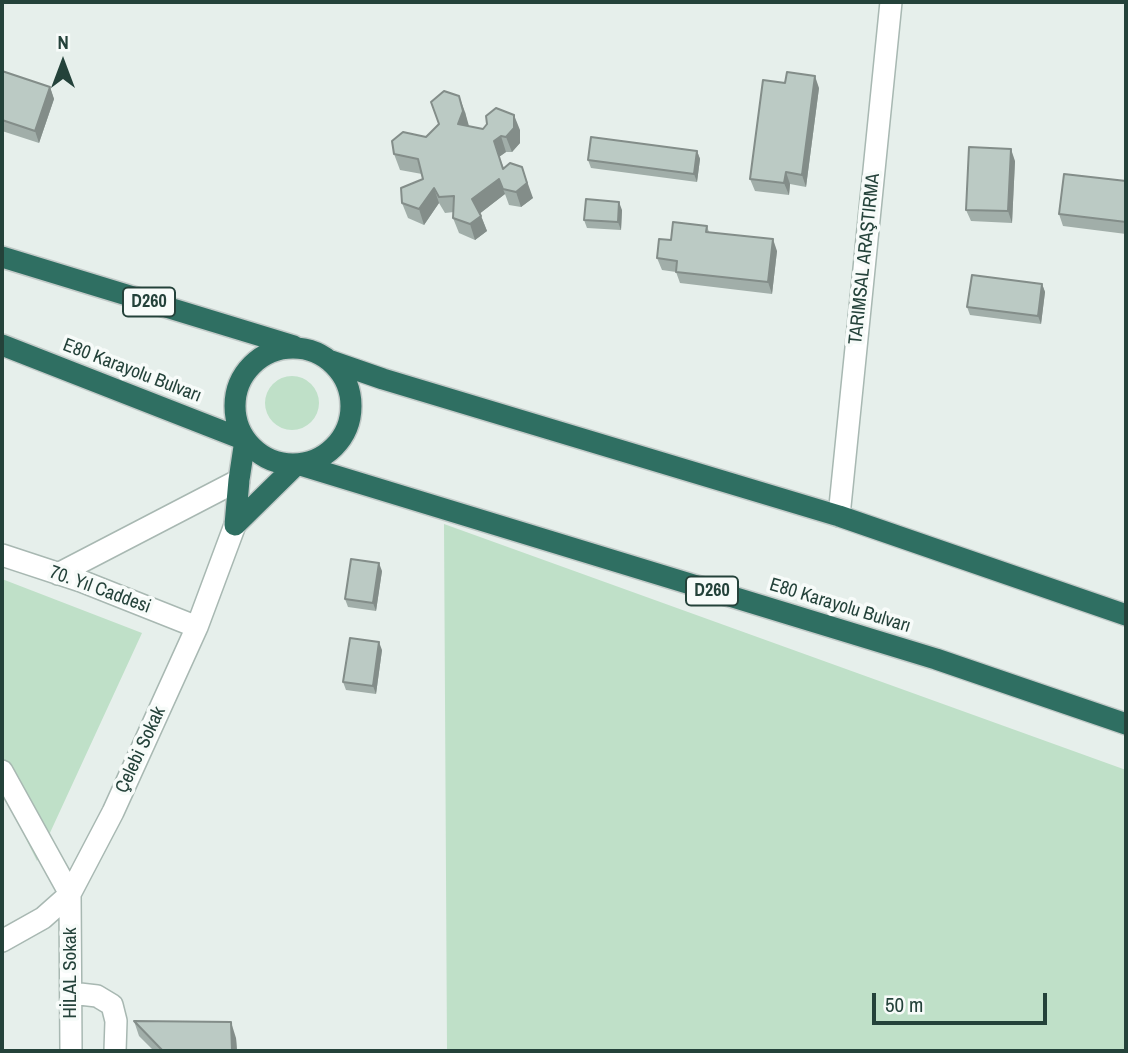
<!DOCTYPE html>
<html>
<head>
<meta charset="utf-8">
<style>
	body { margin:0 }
	#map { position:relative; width:1128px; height:1053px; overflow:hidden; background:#e6efeb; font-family:"Archivo Narrow",sans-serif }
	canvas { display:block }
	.frame { position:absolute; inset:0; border:4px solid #24423a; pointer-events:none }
	.north { position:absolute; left:28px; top:28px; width:70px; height:70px; -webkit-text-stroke:5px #f7fbf9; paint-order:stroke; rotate:0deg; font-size:19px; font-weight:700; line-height:28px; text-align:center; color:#24423a }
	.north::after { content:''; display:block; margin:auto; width:24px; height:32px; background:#24423a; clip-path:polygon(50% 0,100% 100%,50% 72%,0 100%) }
	.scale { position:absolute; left:872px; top:993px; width:175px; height:32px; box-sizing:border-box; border:4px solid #24423a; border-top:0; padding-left:9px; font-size:21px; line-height:24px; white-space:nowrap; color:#24423a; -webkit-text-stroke:5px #f7fbf9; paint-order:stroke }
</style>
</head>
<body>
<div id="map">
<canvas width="1128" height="1053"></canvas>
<div class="frame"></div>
<div class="north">N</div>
<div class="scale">50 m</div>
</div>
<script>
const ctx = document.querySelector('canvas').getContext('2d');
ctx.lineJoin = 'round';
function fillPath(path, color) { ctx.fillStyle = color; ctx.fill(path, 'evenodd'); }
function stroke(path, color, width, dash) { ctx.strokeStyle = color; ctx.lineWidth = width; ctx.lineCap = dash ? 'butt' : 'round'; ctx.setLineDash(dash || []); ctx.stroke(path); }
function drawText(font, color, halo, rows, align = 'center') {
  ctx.font = font + ' "Archivo Narrow",sans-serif'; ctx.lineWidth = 7; ctx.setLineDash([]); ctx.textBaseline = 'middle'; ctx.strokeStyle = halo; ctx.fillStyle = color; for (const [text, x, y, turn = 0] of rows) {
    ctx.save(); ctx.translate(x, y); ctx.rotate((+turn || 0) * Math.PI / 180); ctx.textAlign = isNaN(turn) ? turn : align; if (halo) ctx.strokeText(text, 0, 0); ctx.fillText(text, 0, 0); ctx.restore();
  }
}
fillPath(new Path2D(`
	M265 403a27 27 0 1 1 54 0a27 27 0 1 1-54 0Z
	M444,524L1126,770V1051H447Z
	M2,579L142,633L37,861L2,791Z`), '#bfe0c8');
const minor = new Path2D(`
	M839,516L891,2
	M2,555L81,581L197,627
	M58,574L239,480
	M2,771L70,894L71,1051
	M2,941L43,918L70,894L113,812L197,627L235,525
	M71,993L97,996L112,1005L116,1021L115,1051`);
const highway = new Path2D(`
	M2,257L294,346
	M2,345L245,440L239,480L235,525L297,464L936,659L1126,724
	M235 406a58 58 0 1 1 116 0a58 58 0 1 1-116 0Z
	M331,361L383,379L839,516L1126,615`);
stroke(minor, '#a8b8b2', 24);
stroke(highway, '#c2cac8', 24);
stroke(minor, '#fff', 21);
stroke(highway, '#2f6f62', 21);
fillPath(new Path2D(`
	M2,71L50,87L54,99L39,143L2,131Z
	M819,88L806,187L790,184L789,195L755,191L750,179Z
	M465,112L468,126L483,129L520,130V143L512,152H506L499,157L504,168L533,198L521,207L509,205L505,194L480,213L487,231L475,240L459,233L453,218L454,212L445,213L439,203L424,225L408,218L402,203L423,179L422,174L400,170L394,154L426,137L439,124Z
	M697,151L700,159L697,182L591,168L588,160Z
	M1015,161L1012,223L971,221L966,210Z
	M1126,181V234L1063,226L1059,214Z
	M622,210L621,230L587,228L584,220Z
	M707,226L709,232L777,251L772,294L680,283L676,272L662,270L657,258L671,240Z
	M1042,284L1045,292L1041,324L970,315L967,307Z
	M382,571L376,611L348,607L345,599Z
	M382,650L376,694L346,690L343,682Z
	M134,1021L236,1038L237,1051H154L139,1036Z`), '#a1aea9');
fillPath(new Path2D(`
	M815,76L819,88L806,187L802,175Z
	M50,87L54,99L39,143L35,131Z
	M459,96L465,112L469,126L458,124Z
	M514,115L520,130V143L512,152L506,137Z
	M501,136L506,152L499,157L494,141Z
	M1011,149L1015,161L1012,223L1008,211Z
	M697,151L700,159L697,182L694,174Z
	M522,167L533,198L521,207L516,192Z
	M786,172L790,184L789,195L784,183Z
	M499,179L505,194L478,215L472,199Z
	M434,188L439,203L424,225L419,209Z
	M619,202L622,210L621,230L618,222Z
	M481,216L487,231L475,240L470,224Z
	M773,239L777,251L772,294L768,282Z
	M1042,284L1045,292L1041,324L1038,316Z
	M379,563L382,571L376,611L373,603Z
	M379,642L382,650L376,694L373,686Z
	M231,1022L236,1038L237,1051H232Z`), '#838d89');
const building = new Path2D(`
	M2,71L50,87L35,131L2,120Z
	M787,72L815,76L802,175L786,172L784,183L750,179L763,80L785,83Z
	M444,91L459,96L463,111L458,124L483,129L487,124L486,116L496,108L514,115V128L506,137L501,136L494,141L503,169L510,163L522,167L527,183L516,192L503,189L499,179L472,199L481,216L470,224L453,218L454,196L439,197L434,188L419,209L402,203L401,188L423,179L418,159L394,154L392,141L403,132L426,137L439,124L431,102Z
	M591,137L697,151L694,174L588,160Z
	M969,147L1011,149L1008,211L966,210Z
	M1064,174L1126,181V222L1059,214Z
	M586,199L619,202L618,222L584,220Z
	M673,222L707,226L706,232L773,239L768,282L676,272L677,261L657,258L659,239L671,240Z
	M972,275L1042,284L1038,316L967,307Z
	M351,559L379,563L373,603L345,599Z
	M350,638L379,642L373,686L343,682Z
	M134,1021L231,1022L232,1051H163Z`);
fillPath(building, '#bbcac4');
stroke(building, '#838d89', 2);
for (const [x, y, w] of [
	[149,302,52],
	[712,591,52]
]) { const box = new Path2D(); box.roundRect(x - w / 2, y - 14.5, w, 29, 5); ctx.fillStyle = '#f7fbf9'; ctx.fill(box); stroke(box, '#24423a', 2); }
drawText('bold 18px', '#24423a', null, [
	["D260",149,302],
	["D260",712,591]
]);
drawText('19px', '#24423a', '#f7fbf9', [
	["TARIMSAL ARAŞTIRMA",865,259,-84],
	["E80 Karayolu Bulvarı",132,371,21],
	["70. Yıl Caddesi",100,590,20],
	["E80 Karayolu Bulvarı",840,606,17],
	["Çelebi Sokak",141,750,-65],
	["HİLAL Sokak",71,973,-90]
]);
</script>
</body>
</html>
